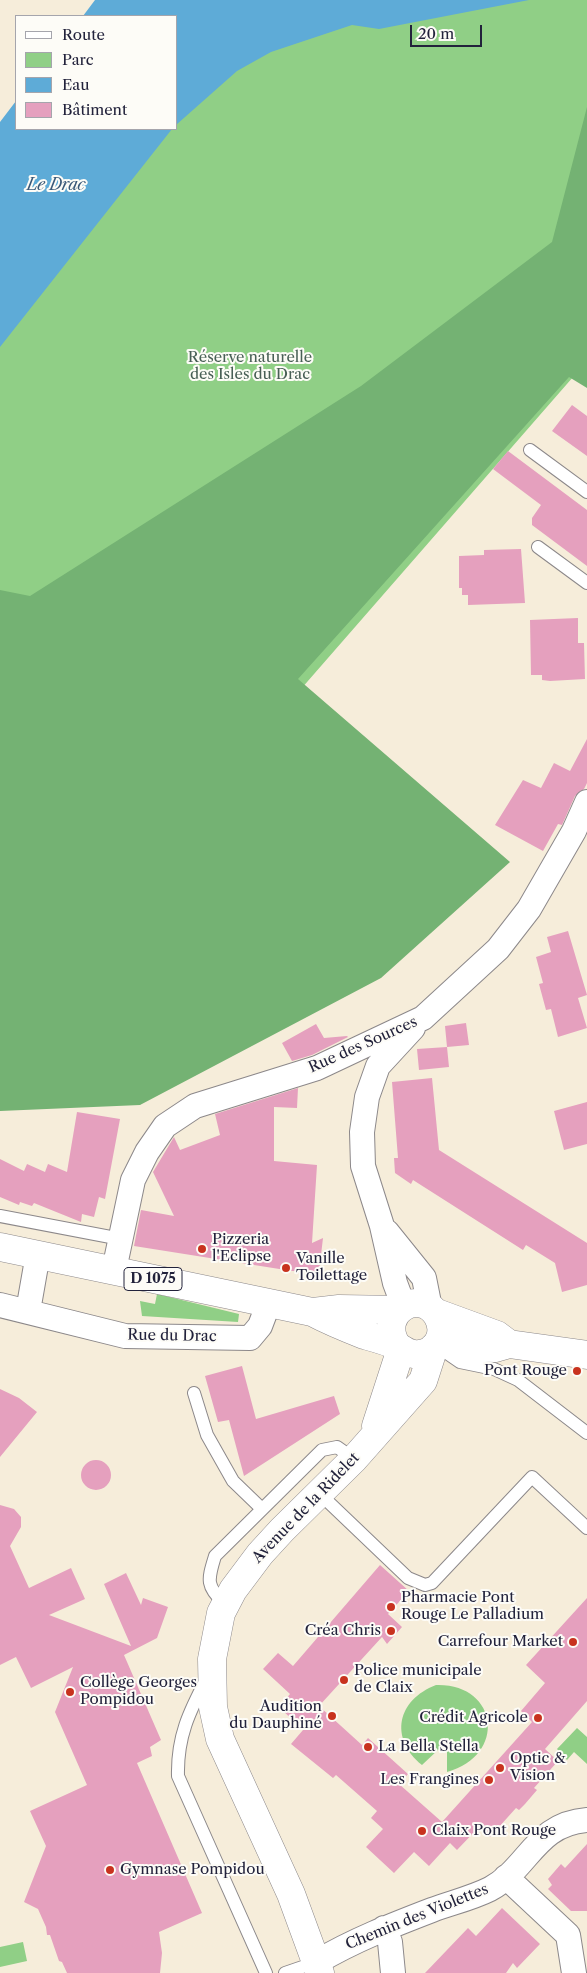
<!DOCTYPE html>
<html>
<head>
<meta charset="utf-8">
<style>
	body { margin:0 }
	#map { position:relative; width:587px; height:1973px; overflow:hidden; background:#f6edda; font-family:"Libre Caslon Text",serif }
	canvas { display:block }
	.legend { position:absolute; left:15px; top:15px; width:162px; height:115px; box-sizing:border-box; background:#fdfcf7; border:1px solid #a5a5ac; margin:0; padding:6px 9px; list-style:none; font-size:15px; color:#22223b }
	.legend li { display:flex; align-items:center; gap:10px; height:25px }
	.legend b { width:25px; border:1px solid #a5a5ac }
	.scale { position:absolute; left:410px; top:25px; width:72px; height:22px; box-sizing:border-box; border:2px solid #22223b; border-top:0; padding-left:6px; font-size:15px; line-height:18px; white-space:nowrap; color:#22223b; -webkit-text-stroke:4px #fdfcf7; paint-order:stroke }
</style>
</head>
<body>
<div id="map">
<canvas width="587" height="1973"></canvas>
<ul class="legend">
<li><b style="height:6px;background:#fff"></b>Route</li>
<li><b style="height:14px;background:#90cf86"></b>Parc</li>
<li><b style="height:14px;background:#5eabd7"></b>Eau</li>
<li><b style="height:14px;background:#e5a0be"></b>Bâtiment</li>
</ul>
<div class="scale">20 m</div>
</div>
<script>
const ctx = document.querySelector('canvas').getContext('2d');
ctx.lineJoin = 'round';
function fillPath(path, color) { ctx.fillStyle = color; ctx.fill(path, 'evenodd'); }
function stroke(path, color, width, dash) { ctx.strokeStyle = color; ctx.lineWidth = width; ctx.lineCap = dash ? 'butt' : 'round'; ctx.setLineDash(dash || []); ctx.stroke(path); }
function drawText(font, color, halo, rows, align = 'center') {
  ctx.font = font + ' "Libre Caslon Text",serif'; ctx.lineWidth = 4; ctx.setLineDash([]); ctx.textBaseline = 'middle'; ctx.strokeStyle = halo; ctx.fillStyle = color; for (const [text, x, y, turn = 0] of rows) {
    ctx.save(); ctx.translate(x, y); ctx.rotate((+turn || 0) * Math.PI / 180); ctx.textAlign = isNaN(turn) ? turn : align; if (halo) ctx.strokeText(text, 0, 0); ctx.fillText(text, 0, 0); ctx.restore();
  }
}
fillPath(new Path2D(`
	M170,0H587V361L287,705L0,645V211L66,129H176V16Z
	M157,1294L239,1314L238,1322L142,1316L140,1301L155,1304Z
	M436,1685C498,1683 508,1755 447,1772V1752L439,1749L422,1765C389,1738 397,1700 436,1685Z
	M577,1728L587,1737V1764L574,1752L567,1760L557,1749Z
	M23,1942L27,1961L0,1967V1947Z`), '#90cf86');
fillPath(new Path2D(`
	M587,107V388L569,377L298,679L510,862L381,978L140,1105L0,1111V590L30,596L361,386L552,242Z`), '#74b273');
fillPath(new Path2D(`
	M95,0H529L379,29L352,25L271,52L237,71L176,125V16H83Z
	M16,101V129H172L0,347V122Z`), '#5eabd7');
fillPath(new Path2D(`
	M572,405L587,416V456L552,431Z
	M508,451L587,510V566L532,525V518L541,505L493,469Z
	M521,549L525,603L468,605V595H462V588H459V556L484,555V550Z
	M578,618V643H584L585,679L550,681L542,680V675H531L530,620Z
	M587,739V783L584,789L575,796L562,825L558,824L543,851L495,825L523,780L541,788L554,763L570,771Z
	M568,931L587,995L578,998L587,1028L558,1037L551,1009L546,1010L539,984L543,983L536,957L551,952L547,937Z
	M466,1023L469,1045L447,1047L445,1026Z
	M316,1024L324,1038L347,1036L348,1037L312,1055L292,1061L282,1043Z
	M447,1047L449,1067L419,1070L417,1049Z
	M432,1078L439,1150L587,1243V1285L562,1292L555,1263L526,1245L523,1250L413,1180L411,1184L395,1173L394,1158H398L392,1082Z
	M298,1088L297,1108L274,1107V1161L317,1165L312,1243L323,1238L319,1272L292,1271L134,1246L141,1210L174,1216L153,1172L174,1137L180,1150L220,1135L215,1114Z
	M587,1102V1144L564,1150L554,1111Z
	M77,1112L120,1119L105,1199L99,1197L94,1217L82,1214L81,1222L34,1203L32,1206L20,1202L19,1205L0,1197V1159L24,1171L27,1164L45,1172L48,1164L67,1172Z
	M242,1366L256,1419L334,1396L340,1414L244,1476L229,1420L218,1422L205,1376Z
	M0,1389L19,1398L37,1412L0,1457Z
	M81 1475a15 15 0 1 1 30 0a15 15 0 1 1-30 0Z
	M0,1505L14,1509L21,1517V1527L10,1546L29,1588L71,1568L85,1599L49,1615L131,1646L104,1584L126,1573L141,1605L143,1598L168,1607L157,1638L124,1655L161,1740L150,1747L152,1756L137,1763L202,1913L159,1932L162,1953L160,1973H67L62,1962L59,1961L50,1935H47L46,1927L38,1909L24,1902L46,1846L30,1811L87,1785L55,1712L73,1667L31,1688L16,1657L0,1665Z
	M380,1565L409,1591L388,1614L402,1627L387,1644L382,1637L319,1706L362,1745L368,1738L408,1774L399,1784L442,1822L532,1722L521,1711L545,1683L526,1665L587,1598V1701L545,1749L558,1761L534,1788L537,1790L525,1804L519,1810L516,1808L490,1837L479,1827L457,1850L450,1843L429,1866L414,1852L394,1873L366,1847L383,1829L371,1818L377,1811L336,1775L333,1778L291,1744L303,1730L279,1707L290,1694L263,1669L278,1653L293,1666Z
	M587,1844V1911H571L548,1889L552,1885L548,1879L561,1864L565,1868Z
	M502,1908L540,1944L517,1968L513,1963L506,1973H425L468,1928L476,1936Z`), '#e5a0be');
const lane = new Path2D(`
	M530,450L587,492
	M538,547L587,583
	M0,1216L121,1239
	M444,1351L460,1362L494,1369L518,1380L587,1433
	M194,1393L207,1435L233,1481L262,1509
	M319,1493L408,1578L425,1585L432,1583L532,1477L587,1528
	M225,1604C205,1586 208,1579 215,1556L322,1450L337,1447L354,1459
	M207,1678C189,1712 177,1737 178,1776L266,1973
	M285,1973L317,1962`);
const street = new Path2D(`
	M387,1232L424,1278L430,1308
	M114,1270L133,1180L147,1152L165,1126L195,1106L317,1068L423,1018L498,949L529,909L574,831L587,802
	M0,1305L125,1336L250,1338L260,1326L268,1305
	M404,1307L395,1283L382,1226L363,1166L362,1132L367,1097L378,1066L413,1028
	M28,1311L38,1254
	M506,1877L568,1935L574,1973
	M384,1928L390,1942L393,1973
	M317,1962C354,1940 393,1925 432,1910C451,1903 472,1898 490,1889C529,1868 535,1824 587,1820`);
const secondary = new Path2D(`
	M376,1426L401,1349
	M320,1973L291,1894L220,1739L213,1707L212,1659L221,1613L233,1590L260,1554L282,1530L354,1459L423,1381L434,1347`);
const primary = new Path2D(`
	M0,1247L312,1312C329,1321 346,1328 364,1335C375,1338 387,1341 397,1346C403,1349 406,1353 414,1354C424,1355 434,1350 439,1341C443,1332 442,1323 437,1315C419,1287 376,1313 397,1346
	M313,1312L339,1309L399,1310
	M437,1313L497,1335L509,1344
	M439,1340L460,1347L495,1348L509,1344L587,1355`);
stroke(lane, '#8c888a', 14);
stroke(street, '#8c888a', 26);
stroke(secondary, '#8c888a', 29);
stroke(primary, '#8c888a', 29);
stroke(lane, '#fff', 12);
stroke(street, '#fff', 24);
stroke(secondary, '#fff', 28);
stroke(primary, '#fff', 28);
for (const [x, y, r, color] of [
	[202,1249,5,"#c8321e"],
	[286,1268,5,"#c8321e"],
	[577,1371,5,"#c8321e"],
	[391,1607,5,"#c8321e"],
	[391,1631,5,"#c8321e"],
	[573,1642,5,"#c8321e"],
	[344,1680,5,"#c8321e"],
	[70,1692,5,"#c8321e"],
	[332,1716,5,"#c8321e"],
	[538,1718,5,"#c8321e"],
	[368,1747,5,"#c8321e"],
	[500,1768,5,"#c8321e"],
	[489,1780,5,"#c8321e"],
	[422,1831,5,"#c8321e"],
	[110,1870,5,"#c8321e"]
]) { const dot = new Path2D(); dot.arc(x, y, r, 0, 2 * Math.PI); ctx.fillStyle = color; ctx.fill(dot); stroke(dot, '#fdfcf7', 2); }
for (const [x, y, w] of [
	[153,1279,58]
]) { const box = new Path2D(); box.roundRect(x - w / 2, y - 11.5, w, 23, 4); ctx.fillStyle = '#fdfcf7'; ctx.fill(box); stroke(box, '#22223b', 1); }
drawText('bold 14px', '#22223b', null, [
	["D 1075",153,1279]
]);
drawText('15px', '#485f55', '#fdfcf7', [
	["Réserve naturelle",250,358],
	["des Isles du Drac",250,375]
]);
drawText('15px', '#22223b', '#fdfcf7', [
	["Rue des Sources",363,1045,-24],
	["Rue du Drac",172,1336,1],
	["Avenue de la Ridelet",306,1508,-46],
	["Chemin des Violettes",417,1917,-22]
]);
drawText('15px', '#22223b', '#fdfcf7', [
	["Pizzeria",212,1240],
	["l'Eclipse",212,1257],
	["Vanille",296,1259],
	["Toilettage",296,1276],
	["Pont Rouge",567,1371,"right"],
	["Pharmacie Pont",401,1598],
	["Rouge Le Palladium",401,1615],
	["Créa Chris",381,1631,"right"],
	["Carrefour Market",563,1642,"right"],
	["Police municipale",354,1671],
	["de Claix",354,1688],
	["Collège Georges",80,1683],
	["Pompidou",80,1700],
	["Audition",322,1707,"right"],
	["du Dauphiné",322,1724,"right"],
	["Crédit Agricole",528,1718,"right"],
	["La Bella Stella",378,1747],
	["Optic &",510,1759],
	["Vision",510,1776],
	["Les Frangines",479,1780,"right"],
	["Claix Pont Rouge",432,1831],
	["Gymnase Pompidou",120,1870]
], 'left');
drawText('italic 16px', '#3a5979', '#fdfcf7', [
	["Le Drac",56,185]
]);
</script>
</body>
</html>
